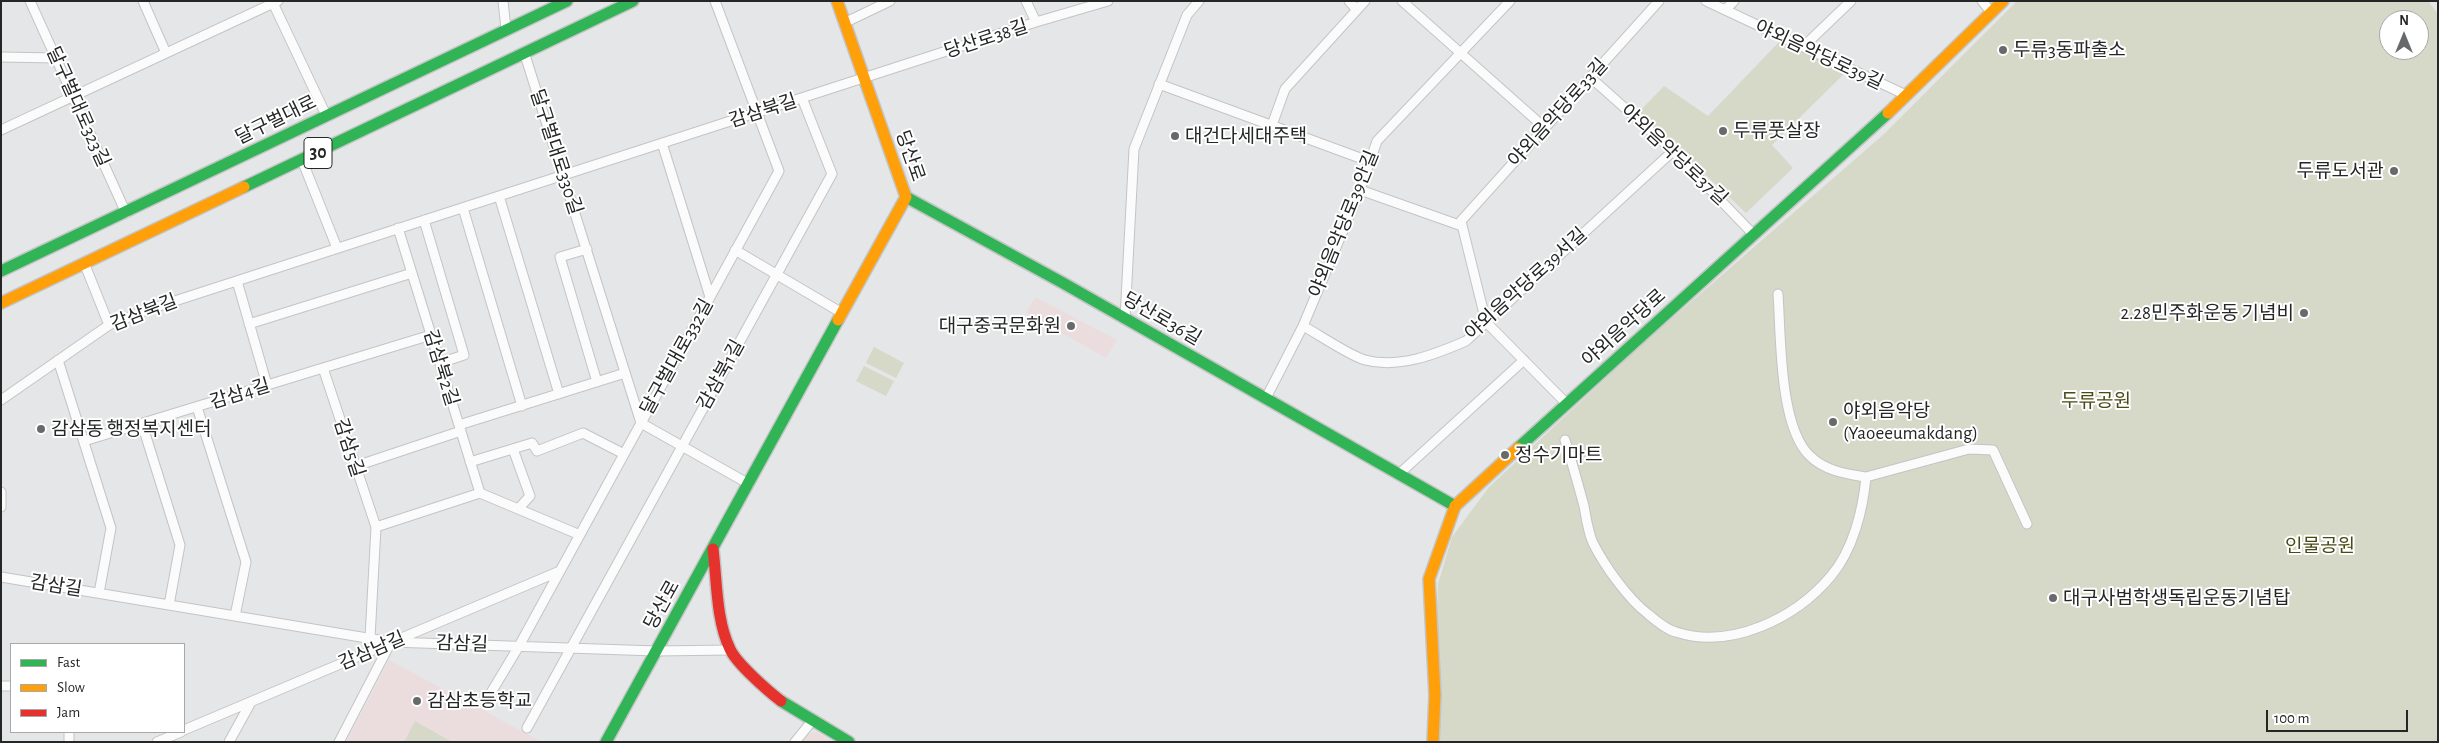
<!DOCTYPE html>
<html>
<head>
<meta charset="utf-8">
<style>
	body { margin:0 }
	#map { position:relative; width:2439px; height:743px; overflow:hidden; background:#e5e6e8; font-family:"Alegreya Sans",sans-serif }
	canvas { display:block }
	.frame { position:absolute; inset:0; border:2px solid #252626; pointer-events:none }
	.legend { position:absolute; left:10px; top:643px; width:175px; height:90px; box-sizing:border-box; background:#fff; border:1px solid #a8a8a8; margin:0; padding:6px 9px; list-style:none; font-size:15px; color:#252626 }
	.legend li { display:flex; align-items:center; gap:10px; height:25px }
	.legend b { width:25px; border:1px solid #a8a8a8 }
	.north { position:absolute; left:2379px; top:10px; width:50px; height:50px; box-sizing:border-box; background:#fff; border:1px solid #a8a8a8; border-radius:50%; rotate:0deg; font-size:14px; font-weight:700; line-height:20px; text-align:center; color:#252626 }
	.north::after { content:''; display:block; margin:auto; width:18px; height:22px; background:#68696a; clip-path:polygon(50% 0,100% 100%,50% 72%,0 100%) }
	.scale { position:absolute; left:2266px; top:710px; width:142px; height:22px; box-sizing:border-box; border:2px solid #252626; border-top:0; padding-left:6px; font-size:15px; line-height:18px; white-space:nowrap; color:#252626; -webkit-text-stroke:4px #fff; paint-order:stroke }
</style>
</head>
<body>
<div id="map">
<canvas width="2439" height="743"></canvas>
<div class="frame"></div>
<ul class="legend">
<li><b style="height:6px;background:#30b455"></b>Fast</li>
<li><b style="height:6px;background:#ff9f0a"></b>Slow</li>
<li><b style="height:6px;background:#e5322d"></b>Jam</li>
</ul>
<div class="north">N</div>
<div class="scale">100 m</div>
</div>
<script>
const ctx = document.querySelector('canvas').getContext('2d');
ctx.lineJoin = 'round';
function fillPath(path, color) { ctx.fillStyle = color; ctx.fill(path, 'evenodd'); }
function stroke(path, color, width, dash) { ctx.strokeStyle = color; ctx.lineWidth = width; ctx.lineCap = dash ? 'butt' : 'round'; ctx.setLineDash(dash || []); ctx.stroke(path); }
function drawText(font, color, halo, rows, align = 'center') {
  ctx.font = font + ' "Alegreya Sans","Noto Sans KR",sans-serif'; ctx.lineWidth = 4; ctx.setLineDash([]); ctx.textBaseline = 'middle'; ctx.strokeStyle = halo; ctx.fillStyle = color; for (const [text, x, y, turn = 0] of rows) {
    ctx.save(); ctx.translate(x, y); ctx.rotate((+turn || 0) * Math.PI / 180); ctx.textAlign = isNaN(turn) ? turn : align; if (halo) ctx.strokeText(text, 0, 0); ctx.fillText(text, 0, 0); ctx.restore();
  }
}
fillPath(new Path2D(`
	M1035,297L1117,340L1106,358L1026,313Z
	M389,660L542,742H346Z
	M816,732L833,742H800L806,735Z`), '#ebddde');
fillPath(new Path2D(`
	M2017,1H2428L2438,14V742H1439L1442,694L1436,632L1438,584L1452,537L1489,487L1646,341L1883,135ZM2389,20H2419V50H2389Z
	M1779,42L1849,69L1772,145L1793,168L1746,213L1639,112L1664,86L1708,116Z
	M874,347L904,363L896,378L866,363Z
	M864,366L894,381L886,396L856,381Z
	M415,721L452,742H404Z`), '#d6d8c8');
const street = new Path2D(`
	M30,1L126,213
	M143,1L166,53
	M503,1L506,29
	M1026,1L1036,22
	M1349,1L1357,10
	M1402,1L1545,128
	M1706,1L1906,95
	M1982,1L1991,12
	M273,3L326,115
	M1725,10L1734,1
	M844,23L890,1
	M1803,47L1851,1
	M525,55L641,423L749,484
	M1,57L56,58
	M1590,77L1673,151L1754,235
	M1159,84L1371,162
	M1272,125L1285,89L1365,1
	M1,130L278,1
	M662,143L710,297
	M302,160L337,248
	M1360,190L1462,226
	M499,196L559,394
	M463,208L522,406
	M424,220L464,355L440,363
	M398,228L480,493L580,535
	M587,249L560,257L597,382
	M735,250L842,313
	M85,265L109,325
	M237,281L267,385
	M1778,294C1781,336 1779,427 1810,456C1825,471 1847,474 1866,477
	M1125,318L1134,149L1187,15L1199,1
	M249,324L412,273
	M1303,326C1318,334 1350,356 1365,360C1399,369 1436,354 1466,341L1673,151
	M58,360L111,528L99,593
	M323,368L376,527L370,638
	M1266,398L1303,326L1360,190L1377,141L1510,1
	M1,400L109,325L147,310L1036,22L1108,1
	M1567,404L1486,322L1461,221L1659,1
	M197,407L246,562L235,616
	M142,424L180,545L169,605
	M459,425L625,373
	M1565,440C1572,462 1578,484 1584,506C1586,517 1588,532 1593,543C1604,565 1628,599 1648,614C1655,620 1667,630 1676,632C1731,650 1796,618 1831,576C1853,550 1863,510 1866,477L1969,449L1993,450L2027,524
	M84,441L431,335
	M513,449L530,496L518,509
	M470,462L532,443L537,451L583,433L624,454
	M356,466L461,431
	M1399,474L1524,360
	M1,492V507
	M376,527L480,493
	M1,577L391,642L656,651L730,650
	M1,686H11
	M486,701L519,646L779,171L715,1
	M527,728L832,174L802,98
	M184,730L560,571
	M69,742V732
	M157,742L181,732
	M229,742L251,702
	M339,742L391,642
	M795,742L812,721`);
const fast = new Path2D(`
	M244,187L633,1
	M906,197L1063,283L1455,506
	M1,271L567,1
	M1518,448L1888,113
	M781,701L849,742
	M606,742L838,320`);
const slow = new Path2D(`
	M837,1L906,197L838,320
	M1888,113L2003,1
	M1,303L244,187
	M1433,742L1435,695L1429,579L1455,506L1518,448`);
const jam = new Path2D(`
	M713,549C717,581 716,620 730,649C736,663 768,691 781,701`);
stroke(street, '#c3c4c5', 11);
stroke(fast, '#c3c4c5', 14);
stroke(slow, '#c3c4c5', 14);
stroke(jam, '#c3c4c5', 14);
stroke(street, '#fbfbfc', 9);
stroke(fast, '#30b455', 11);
stroke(slow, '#ff9f0a', 11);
stroke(jam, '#e5322d', 11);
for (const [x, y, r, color] of [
	[2003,50,5,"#68696a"],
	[1723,131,5,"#68696a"],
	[1175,136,5,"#68696a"],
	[2394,171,5,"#68696a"],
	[2304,313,5,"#68696a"],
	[1071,326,5,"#68696a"],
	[1833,422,5,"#68696a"],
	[41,429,5,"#68696a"],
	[1505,455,5,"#68696a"],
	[2053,598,5,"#68696a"],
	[417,701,5,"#68696a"]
]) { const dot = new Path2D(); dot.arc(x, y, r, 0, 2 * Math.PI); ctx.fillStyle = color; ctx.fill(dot); stroke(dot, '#fff', 2); }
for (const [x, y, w] of [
	[318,153,28]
]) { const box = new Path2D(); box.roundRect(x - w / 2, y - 15.5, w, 31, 4); ctx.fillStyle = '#fff'; ctx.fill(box); stroke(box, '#252626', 1); }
drawText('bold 18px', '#252626', null, [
	["30",318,153]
]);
drawText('19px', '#252626', '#fff', [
	["당산로38길",986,39,-18],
	["야외음악당로39길",1819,55,25],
	["달구벌대로323길",78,107,66],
	["감삼북길",763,111,-18],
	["야외음악당로33길",1558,113,-48],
	["달구벌대로",276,120,-26],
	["달구벌대로330길",556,152,72],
	["야외음악당로37길",1674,155,43],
	["당산로",910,156,71],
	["야외음악당로39안길",1344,224,-68],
	["야외음악당로39서길",1526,284,-42],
	["감삼북길",144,313,-21],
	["당산로36길",1162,319,30],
	["야외음악당로",1624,328,-42],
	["달구벌대로332길",677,357,-61],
	["감삼북2길",441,368,73],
	["감삼북1길",721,375,-61],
	["감삼4길",240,394,-17],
	["감삼5길",349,448,72],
	["감삼길",56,586,9],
	["당산로",662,605,-61],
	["감삼길",462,644,2],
	["감삼남길",372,651,-23]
]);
drawText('19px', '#252626', '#fff', [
	["두류3동파출소",2013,50],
	["두류풋살장",1733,131],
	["대건다세대주택",1185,136],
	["두류도서관",2384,171,"right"],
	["2.28민주화운동 기념비",2294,313,"right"],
	["대구중국문화원",1061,326,"right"],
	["야외음악당",1843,411],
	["(Yaoeeumakdang)",1843,433],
	["감삼동 행정복지센터",51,429],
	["정수기마트",1515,455],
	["대구사범학생독립운동기념탑",2063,598],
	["감삼초등학교",427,701]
], 'left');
drawText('19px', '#484b14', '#fff', [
	["두류공원",2096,401],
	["인물공원",2320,546]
]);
</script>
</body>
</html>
